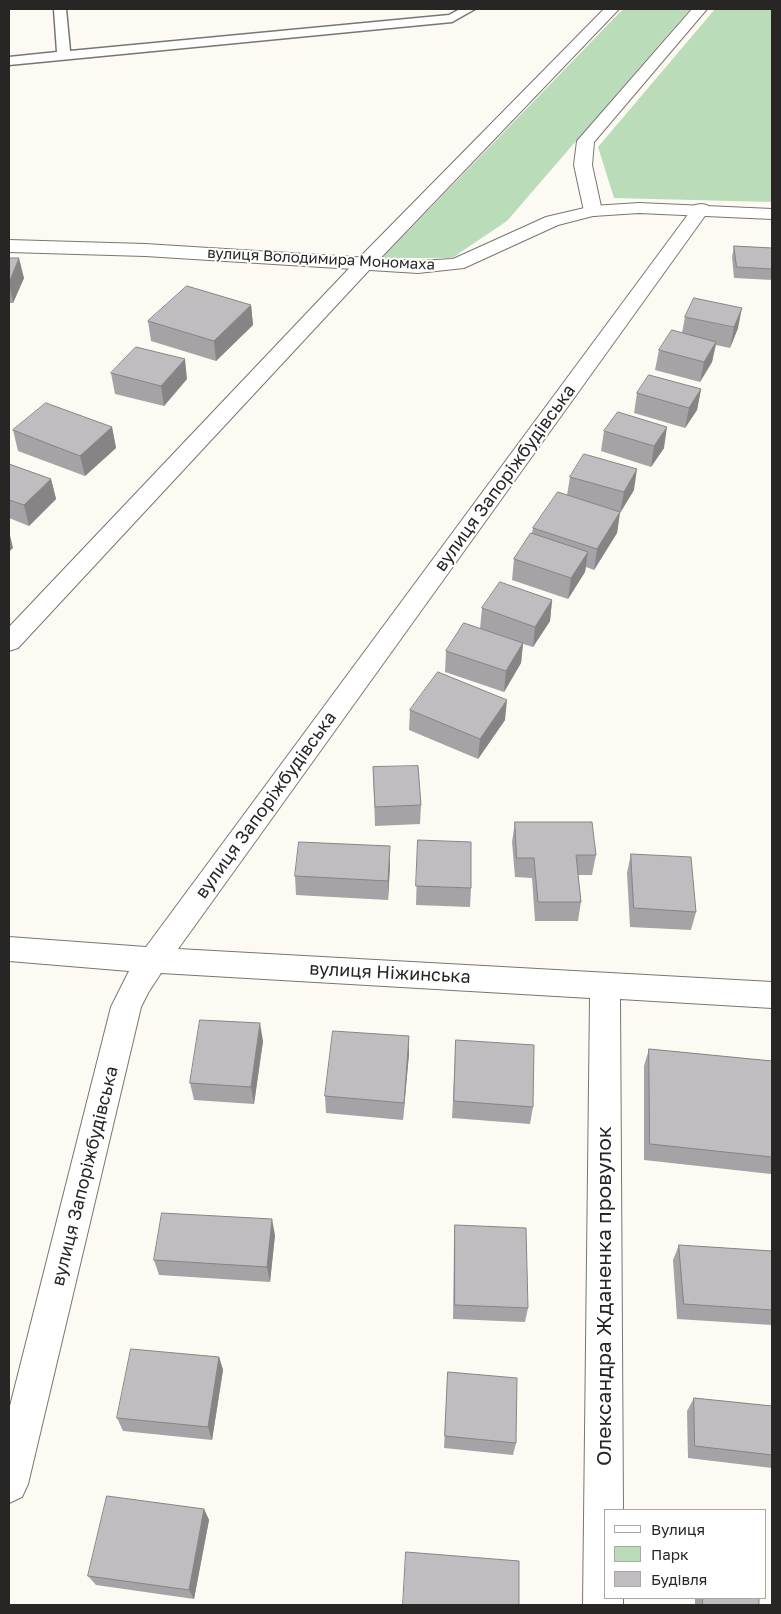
<!DOCTYPE html>
<html>
<head>
<meta charset="utf-8">
<style>
	body { margin:0 }
	#map { position:relative; width:781px; height:1614px; overflow:hidden; background:#fdfaf4; font-family:"Golos Text",sans-serif }
	canvas { display:block }
	.frame { position:absolute; inset:0; border:10px solid #272624; pointer-events:none }
	.legend { position:absolute; left:604px; top:1509px; width:162px; height:90px; box-sizing:border-box; background:#fff; border:1px solid #a9a8a7; margin:0; padding:6px 9px; list-style:none; font-size:15px; color:#272624 }
	.legend li { display:flex; align-items:center; gap:10px; height:25px }
	.legend b { width:25px; border:1px solid #a9a8a7 }
</style>
</head>
<body>
<div id="map">
<canvas width="781" height="1614"></canvas>
<div class="frame"></div>
<ul class="legend">
<li><b style="height:6px;background:#fff"></b>Вулиця</li>
<li><b style="height:14px;background:#badcb8"></b>Парк</li>
<li><b style="height:14px;background:#c1bcc0"></b>Будівля</li>
</ul>
</div>
<script>
const ctx = document.querySelector('canvas').getContext('2d');
ctx.lineJoin = 'round';
function fillPath(path, color) { ctx.fillStyle = color; ctx.fill(path, 'evenodd'); }
function stroke(path, color, width, dash) { ctx.strokeStyle = color; ctx.lineWidth = width; ctx.lineCap = dash ? 'butt' : 'round'; ctx.setLineDash(dash || []); ctx.stroke(path); }
function drawText(font, color, halo, rows, align = 'center') {
  ctx.font = font + ' "Golos Text",sans-serif'; ctx.lineWidth = 4; ctx.setLineDash([]); ctx.textBaseline = 'middle'; ctx.strokeStyle = halo; ctx.fillStyle = color; for (const [text, x, y, turn = 0] of rows) {
    ctx.save(); ctx.translate(x, y); ctx.rotate((+turn || 0) * Math.PI / 180); ctx.textAlign = isNaN(turn) ? turn : align; if (halo) ctx.strokeText(text, 0, 0); ctx.fillText(text, 0, 0); ctx.restore();
  }
}
fillPath(new Path2D(`
	M623,9H690L507,221L452,258H382Z
	M715,9H772V202L614,198L598,147Z`), '#badcb8');
const lane = new Path2D(`
	M54,9H66L70,51L449,15L460,9H475L452,22L9,65V57L57,52Z`);
const street = new Path2D(`
	M604,9H619L372,267L18,648L9,651V627L358,259Z
	M692,9H707L594,142L592,165L602,211L599,215L593,216L587,215L584,211L574,165L577,141Z
	M701,204L707,205L710,209L707,213L178,949L772,982V1008L620,999L623,1510H605V1598H623V1605H583L590,998L161,973L148,993L141,1007L28,1484L22,1497L9,1503V1410L111,1007L129,971L9,961V937L146,947L695,205Z`);
const secondary = new Path2D(`
	M639,203L772,209V219L639,213L593,216L558,225L464,268L418,273L145,256L9,252V240L145,244L418,261L453,259L546,217L593,206Z`);
stroke(lane, '#797671', 3);
stroke(street, '#797671', 2);
stroke(secondary, '#797671', 2);
fillPath(lane, '#fff');
fillPath(street, '#fff');
fillPath(secondary, '#fff');
fillPath(new Path2D(`
	M734,246L772,248V280L734,278L732,257Z
	M9,258L24,278L13,303H9Z
	M251,305L253,325L216,361L151,341L148,321Z
	M685,317L738,328L730,348L716,345L712,362L700,382L655,370L659,350L682,333Z
	M111,373L187,379L164,406L115,394Z
	M701,389L697,410L685,428L634,413L637,393Z
	M112,427L116,448L85,476L18,451L13,430Z
	M604,431L664,448L651,467L601,451Z
	M9,464L51,479L56,499L29,526L9,518Z
	M570,477L634,490L620,513L617,533L594,570L586,567L585,572L568,599L512,580L514,559L532,533L533,528L567,495Z
	M552,600L550,621L533,647L523,644L521,663L504,692L445,672L446,651L480,629L482,608Z
	M410,710L505,720L478,759L409,730Z
	M373,767L421,805L420,824L375,826Z
	M515,822L596,855L592,875H578L581,902L578,921H535L532,878L515,877L512,842Z
	M418,840L471,888L470,907L416,905Z
	M631,854L696,912L691,930L630,927L627,873Z
	M390,865L388,900L296,895L295,876Z
	M409,1036V1054L403,1120L326,1113L325,1096Z
	M456,1040L533,1107L530,1124L452,1118Z
	M263,1041L254,1104L194,1100L190,1083Z
	M649,1049L772,1061V1172L771,1174L644,1160V1066Z
	M455,1225L528,1308L525,1322L453,1319L454,1241Z
	M275,1235L270,1282L159,1275L154,1260Z
	M679,1245L772,1251V1325L677,1319L673,1260Z
	M219,1357L223,1370L212,1440L123,1431L117,1418Z
	M448,1372L516,1443L513,1455L444,1448Z
	M694,1398L772,1406V1468L688,1458L687,1411Z
	M204,1509L209,1520L194,1599L96,1585L88,1576Z
	M695,1598H759V1605H695Z`), '#a6a2a5');
fillPath(new Path2D(`
	M19,258L24,278L13,303L9,283Z
	M251,305L253,325L216,361L214,341Z
	M742,308L738,328L730,348L734,327Z
	M716,342L712,362L700,382L704,362Z
	M185,359L187,379L164,406L161,386Z
	M701,389L697,410L685,428L689,408Z
	M112,427L116,448L85,476L80,456Z
	M667,427L664,448L651,467L654,446Z
	M637,469L634,490L620,513L624,492Z
	M51,479L56,499L29,526L24,505Z
	M620,512L617,533L594,570L597,549Z
	M9,531L13,548L9,552Z
	M588,552L585,572L568,599L571,578Z
	M552,600L550,621L533,647L535,627Z
	M523,643L521,663L504,692L506,671Z
	M507,700L505,720L478,759L480,739Z
	M390,846V865L388,900V881Z
	M260,1023L263,1041L254,1104L251,1087Z
	M409,1036V1054L403,1120L404,1103Z
	M272,1219L275,1235L270,1282L267,1267Z
	M219,1357L223,1370L212,1440L208,1427Z
	M204,1509L209,1520L194,1599L189,1590Z`), '#878486');
const building = new Path2D(`
	M734,246L772,248V269L737,267Z
	M9,258H19L9,283Z
	M187,286L251,305L214,341L148,321Z
	M694,298L742,308L734,327L685,317Z
	M672,330L716,342L704,362L659,350Z
	M136,347L185,359L161,386L111,373Z
	M649,375L701,389L689,408L637,393Z
	M46,403L112,427L80,456L13,430Z
	M618,412L667,427L654,446L604,431Z
	M584,454L637,469L624,492L570,477Z
	M9,464L51,479L24,505L9,500Z
	M558,492L620,512L597,549L533,528Z
	M531,533L588,552L571,578L514,559Z
	M500,582L552,600L535,627L482,608Z
	M464,623L523,643L506,671L446,651Z
	M438,672L507,700L480,739L410,710Z
	M418,766L421,805L375,807L373,767Z
	M515,822H592L596,855H576L581,902H538L534,858H517Z
	M418,840L471,842V888L416,886Z
	M299,842L390,846L388,881L295,876Z
	M631,854L691,857L696,912L634,908Z
	M200,1020L260,1023L251,1087L190,1083Z
	M333,1031L409,1036L404,1103L325,1096Z
	M456,1040L534,1045L533,1107L454,1101Z
	M649,1049L772,1061V1157L650,1144Z
	M162,1213L272,1219L267,1267L154,1260Z
	M455,1225L526,1228L528,1308L455,1305Z
	M679,1245L772,1251V1310L684,1304Z
	M131,1349L219,1357L208,1427L117,1418Z
	M448,1372L517,1378L516,1443L445,1436Z
	M694,1398L772,1406V1455L695,1446Z
	M107,1496L204,1509L189,1590L88,1576Z
	M406,1552L519,1561V1605H403Z
	M703,1598H759V1605H703Z`);
fillPath(building, '#c1bcc0');
stroke(building, '#878486', 1);
drawText('15px', '#272624', '#fff', [
	["вулиця Володимира Мономаха",321,259,3]
]);
drawText('18px', '#272624', '#fff', [
	["вулиця Запоріжбудівська",505,478,-54],
	["вулиця Запоріжбудівська",266,805,-54],
	["вулиця Ніжинська",390,973,3],
	["вулиця Запоріжбудівська",85,1176,-76]
]);
drawText('21px', '#272624', '#fff', [
	["Олександра Жданенка провулок",604,1296,-90]
]);
</script>
</body>
</html>
